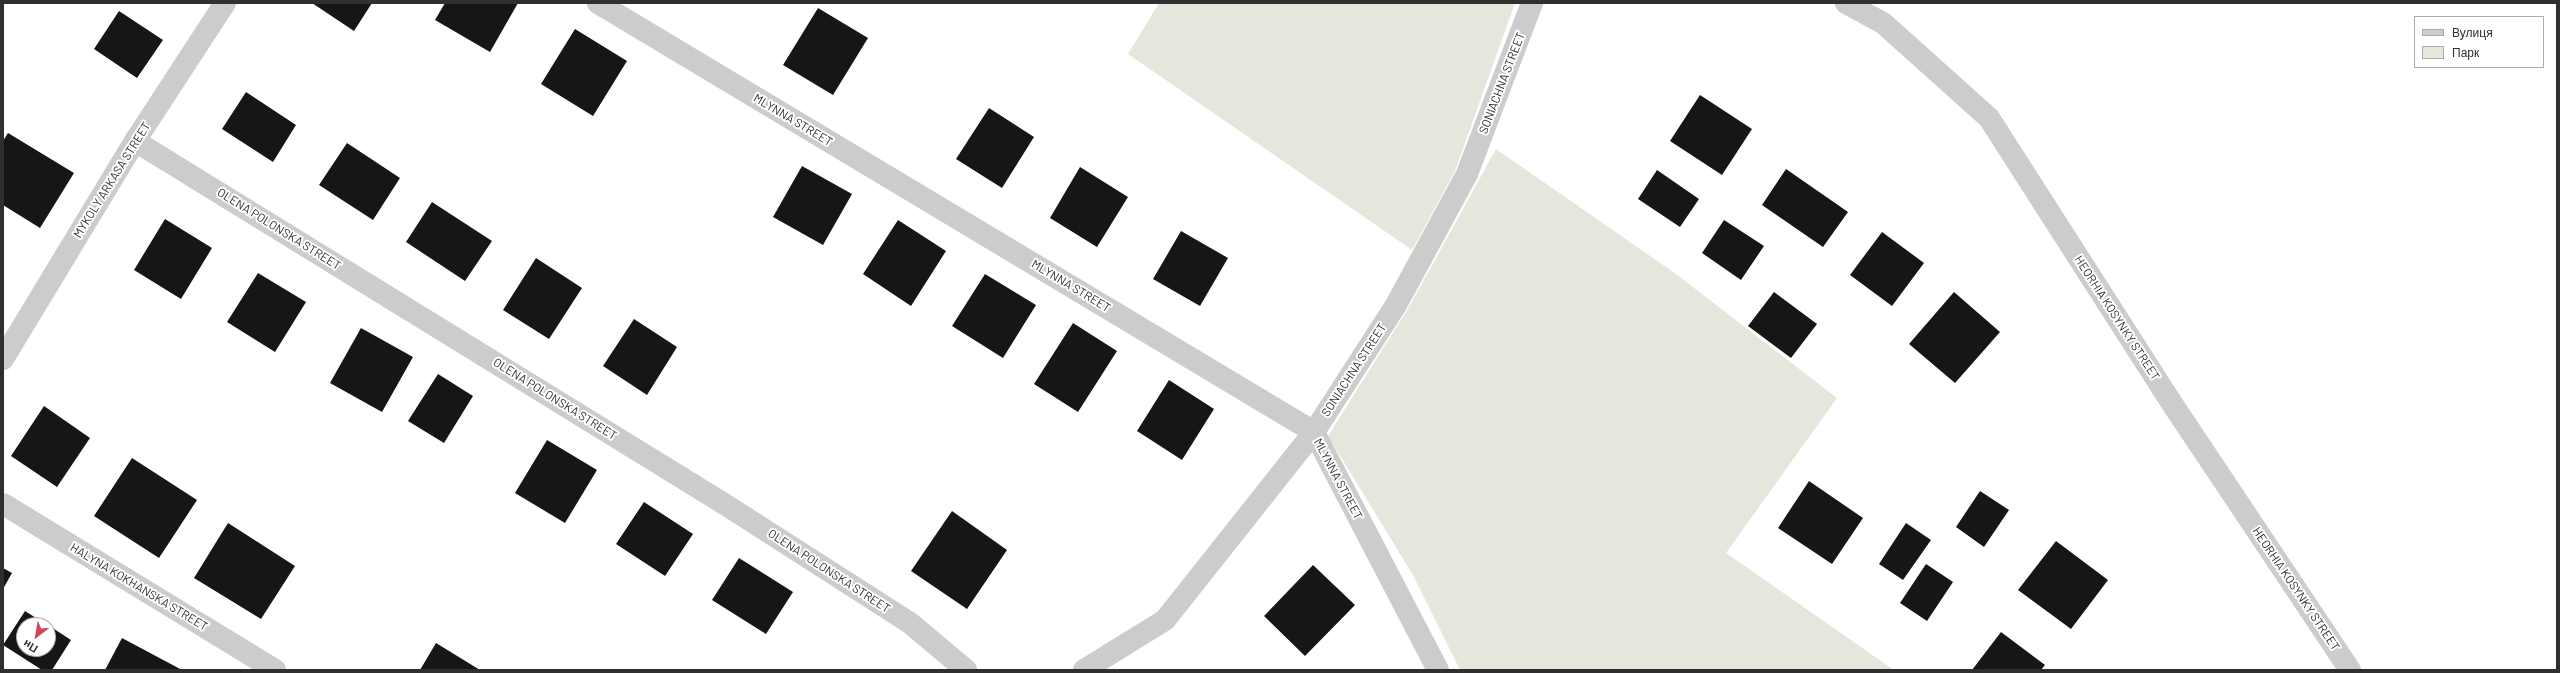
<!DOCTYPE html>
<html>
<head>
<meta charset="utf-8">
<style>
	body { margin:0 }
	#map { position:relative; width:2560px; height:673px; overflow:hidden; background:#fff; font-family:Barlow,sans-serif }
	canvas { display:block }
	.frame { position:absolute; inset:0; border:4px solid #2f2f2f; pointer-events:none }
	.legend { position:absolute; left:2414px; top:16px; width:130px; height:52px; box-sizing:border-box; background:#fff; border:1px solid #acacac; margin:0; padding:5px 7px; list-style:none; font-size:12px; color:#2f2f2f }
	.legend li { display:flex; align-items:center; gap:8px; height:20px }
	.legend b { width:20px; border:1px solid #acacac }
	.north { position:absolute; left:16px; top:617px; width:40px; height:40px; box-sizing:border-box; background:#fff; border:1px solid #acacac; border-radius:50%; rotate:211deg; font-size:11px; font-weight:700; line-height:16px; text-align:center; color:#2f2f2f }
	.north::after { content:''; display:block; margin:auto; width:14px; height:18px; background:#d2465f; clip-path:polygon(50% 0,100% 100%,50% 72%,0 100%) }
</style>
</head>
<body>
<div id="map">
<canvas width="2560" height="673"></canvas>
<div class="frame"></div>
<ul class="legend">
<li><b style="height:5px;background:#ccc"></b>Вулиця</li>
<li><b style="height:11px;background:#e4e8dc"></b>Парк</li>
</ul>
<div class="north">Пн</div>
</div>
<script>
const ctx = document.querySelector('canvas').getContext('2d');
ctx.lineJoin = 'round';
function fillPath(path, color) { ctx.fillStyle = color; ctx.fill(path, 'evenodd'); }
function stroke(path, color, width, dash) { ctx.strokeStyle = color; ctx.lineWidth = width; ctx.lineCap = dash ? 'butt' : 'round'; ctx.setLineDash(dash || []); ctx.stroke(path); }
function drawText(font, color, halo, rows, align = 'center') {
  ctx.font = font + ' Barlow,sans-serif'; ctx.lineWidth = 4; ctx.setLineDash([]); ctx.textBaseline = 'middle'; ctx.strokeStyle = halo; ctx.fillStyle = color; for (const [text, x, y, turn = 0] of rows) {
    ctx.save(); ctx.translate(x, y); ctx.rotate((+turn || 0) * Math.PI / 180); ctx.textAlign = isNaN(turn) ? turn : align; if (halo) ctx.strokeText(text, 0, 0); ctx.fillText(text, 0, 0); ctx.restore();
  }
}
fillPath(new Path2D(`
	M1159,3H1515L1455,171L1412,250L1128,54Z
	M1496,149L1676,274L1837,398L1726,553L1894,670H1460L1413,575L1328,436L1409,307Z`), '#e4e8dc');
fillPath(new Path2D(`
	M312,3H372L354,31Z
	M445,3H518L490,52L435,20Z
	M818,8L868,38L833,95L783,65Z
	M119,11L163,40L137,78L94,49Z
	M575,29L627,61L593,116L541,84Z
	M246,92L296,125L273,162L222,129Z
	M1700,95L1752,129L1722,175L1670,141Z
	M989,108L1034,137L1002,188L956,159Z
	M8,133L74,173L40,228L3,205V141Z
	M347,143L400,178L373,220L319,185Z
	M802,166L852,194L823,245L773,217Z
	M1080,167L1128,197L1097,247L1050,218Z
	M1786,169L1848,212L1823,247L1762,205Z
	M1657,170L1699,199L1680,227L1638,199Z
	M432,202L492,241L465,281L406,242Z
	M165,219L212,248L181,299L134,270Z
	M898,220L946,251L911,306L863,274Z
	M1724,220L1764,246L1741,280L1702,253Z
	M1181,231L1228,258L1200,306L1153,279Z
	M1882,232L1924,263L1892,306L1850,275Z
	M536,258L582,288L549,339L503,310Z
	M258,273L306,302L275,352L227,322Z
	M985,274L1036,305L1003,358L952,326Z
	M1774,292L1817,324L1791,358L1748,326Z
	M1954,292L2000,332L1955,383L1909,344Z
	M634,319L677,347L647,395L603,366Z
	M1073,323L1117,351L1078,412L1034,384Z
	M361,328L413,357L382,412L330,383Z
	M438,374L473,396L444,443L408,421Z
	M1169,380L1214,409L1182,460L1137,431Z
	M44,406L90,438L57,487L11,456Z
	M547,440L597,470L565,523L515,493Z
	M132,458L197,500L159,558L94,516Z
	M1809,481L1863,518L1832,564L1778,528Z
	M1980,491L2009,510L1984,547L1956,527Z
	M644,502L693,534L665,576L616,544Z
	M952,511L1007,550L967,609L911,571Z
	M228,523L295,566L261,619L194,578Z
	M1906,523L1931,540L1903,580L1879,564Z
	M2056,541L2108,580L2071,629L2018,590Z
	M739,558L793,592L766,634L712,600Z
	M1926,564L1953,582L1927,621L1900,603Z
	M1313,565L1355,605L1305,656L1264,616Z
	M3,568L12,573L3,589Z
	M25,611L47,625H24V649H48V625L71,640L52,670H42L3,645Z
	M2001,632L2045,665L2041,670H1972Z
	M122,638L182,670H105Z
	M436,643L480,670H420Z`), '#161616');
stroke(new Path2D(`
	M598,3L1314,432L1438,670
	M1846,3L1883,23L1989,118L2171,402L2350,670
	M135,141L726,505L910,623L966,670
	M3,359L135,141L225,3
	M3,504L275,670
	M1084,670L1165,620L1314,432L1396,305L1467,174L1532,3`), '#ccc', 22);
drawText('12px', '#2f2f2f', '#fff', [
	["SONIACHNA STREET",1502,83,-69],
	["MLYNNA STREET",793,120,31],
	["MYKOLY ARKASA STREET",112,180,-58],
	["OLENA POLONSKA STREET",279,229,32],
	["MLYNNA STREET",1071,286,31],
	["HEORHIA KOSYNKY STREET",2117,318,57],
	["SONIACHNA STREET",1354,370,-57],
	["OLENA POLONSKA STREET",555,399,32],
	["MLYNNA STREET",1338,479,62],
	["OLENA POLONSKA STREET",829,571,33],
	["HALYNA KOKHANSKA STREET",139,587,31],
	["HEORHIA KOSYNKY STREET",2296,589,56]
]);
</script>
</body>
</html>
